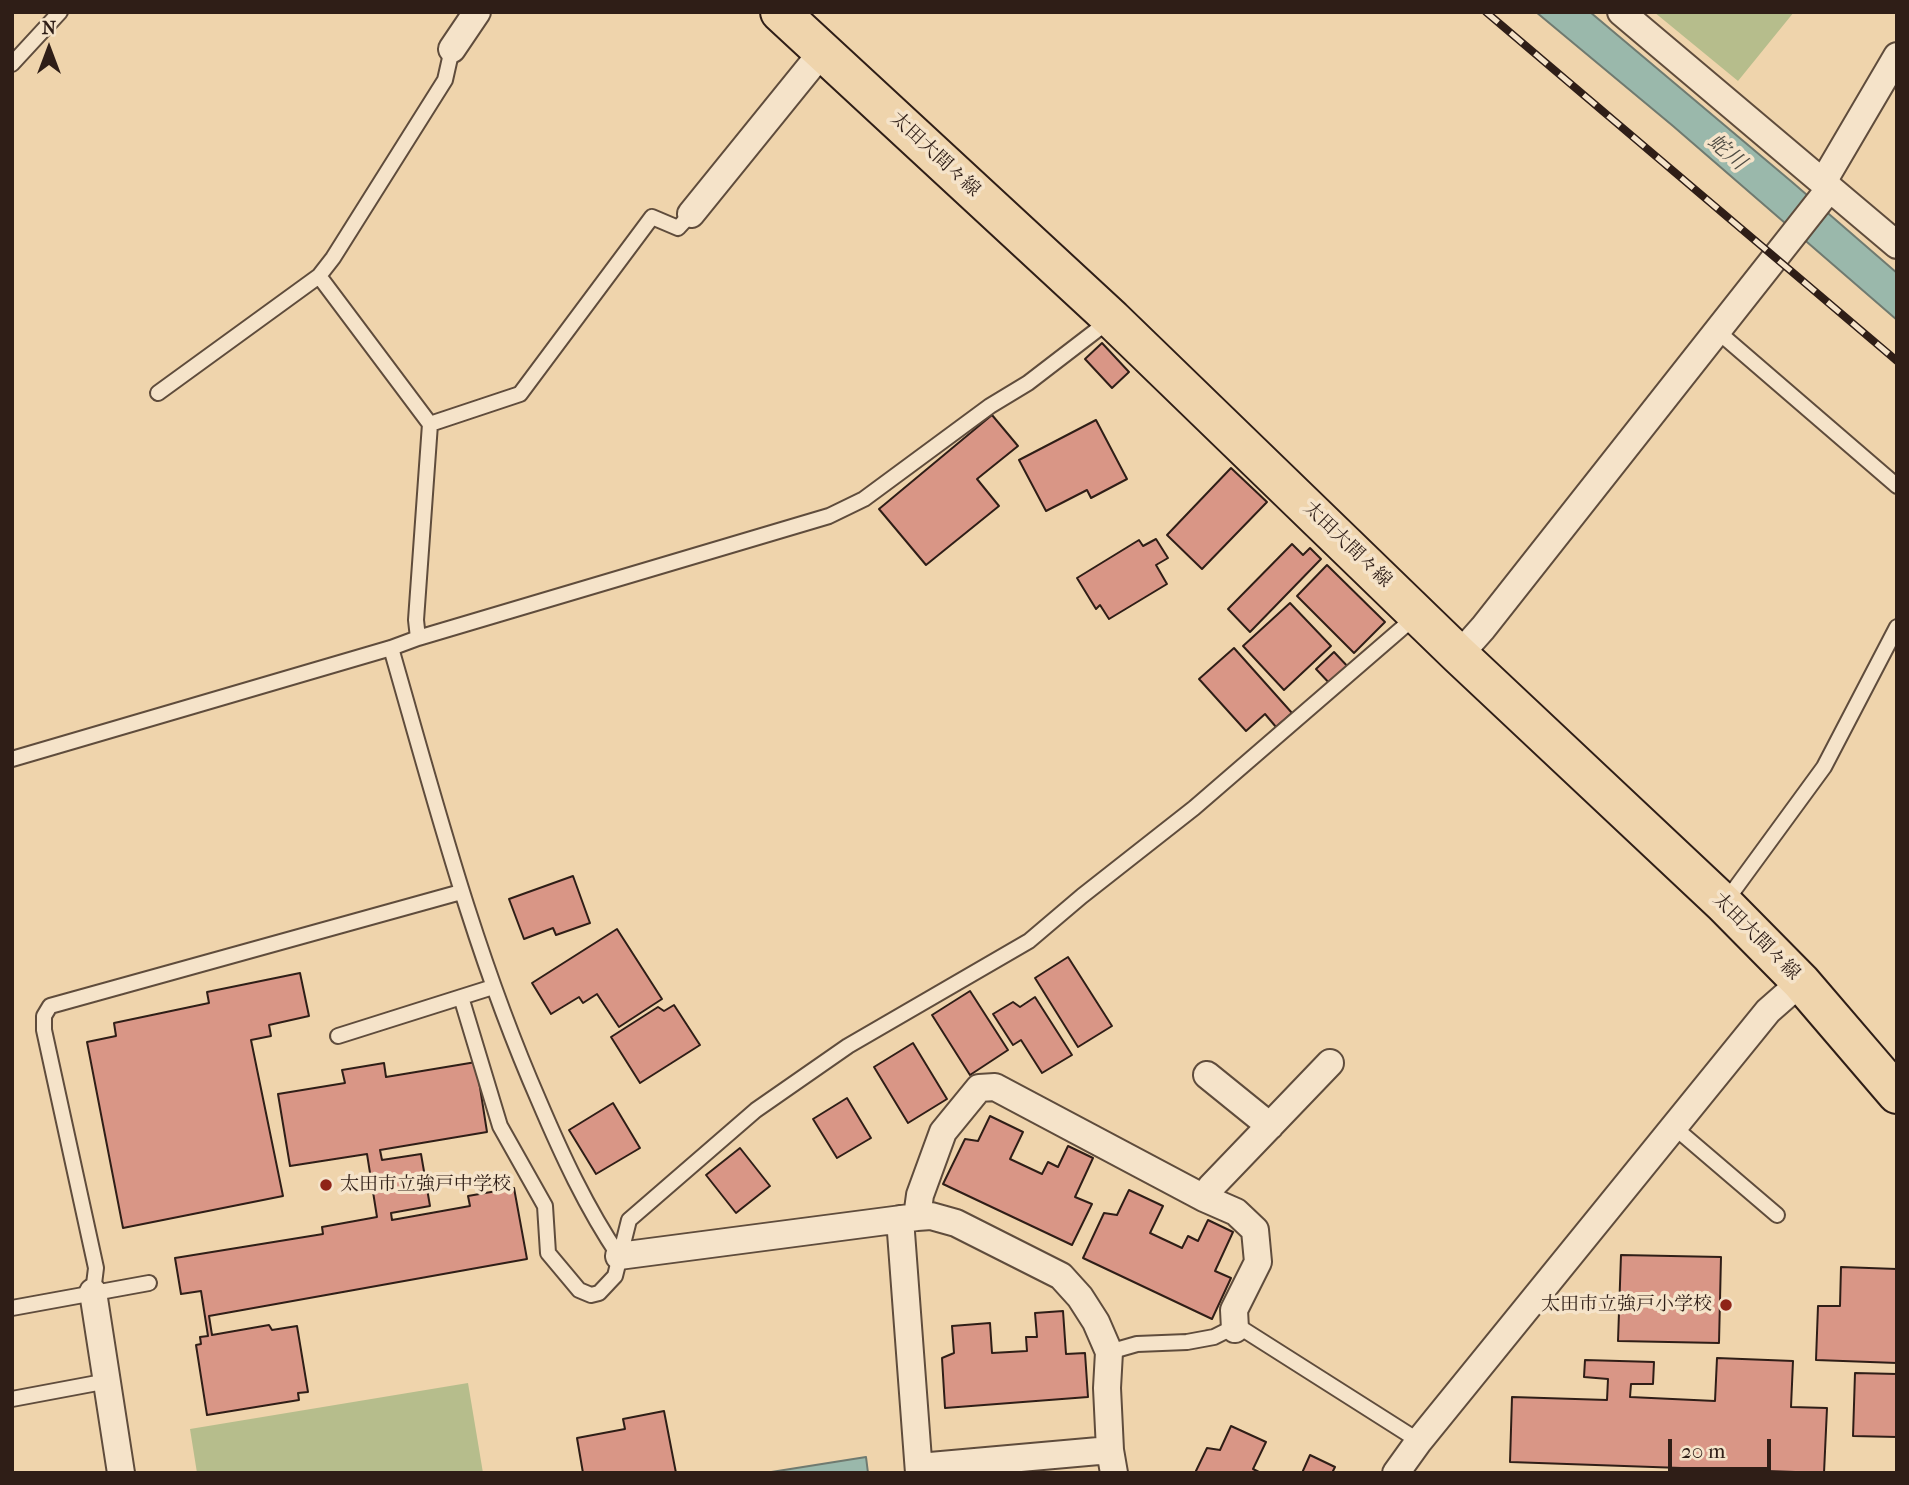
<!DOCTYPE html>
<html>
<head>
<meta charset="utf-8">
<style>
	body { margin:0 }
	#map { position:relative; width:1909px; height:1485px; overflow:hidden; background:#efd4ac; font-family:"IM FELL French Canon",serif }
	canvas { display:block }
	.frame { position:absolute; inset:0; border:14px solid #2f1e17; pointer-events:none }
	.north { position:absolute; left:14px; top:14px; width:70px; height:70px; -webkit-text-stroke:5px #f5e3c9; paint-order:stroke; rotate:0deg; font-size:19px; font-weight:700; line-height:28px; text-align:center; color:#2f1e17 }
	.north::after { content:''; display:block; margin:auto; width:24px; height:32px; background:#2f1e17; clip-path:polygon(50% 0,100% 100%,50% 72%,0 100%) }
	.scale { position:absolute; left:1668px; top:1439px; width:103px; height:32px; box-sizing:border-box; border:4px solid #2f1e17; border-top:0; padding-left:9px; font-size:21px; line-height:24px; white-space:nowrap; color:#2f1e17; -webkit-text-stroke:5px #f5e3c9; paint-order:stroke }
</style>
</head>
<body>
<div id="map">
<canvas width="1909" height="1485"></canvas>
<div class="frame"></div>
<div class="north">N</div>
<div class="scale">20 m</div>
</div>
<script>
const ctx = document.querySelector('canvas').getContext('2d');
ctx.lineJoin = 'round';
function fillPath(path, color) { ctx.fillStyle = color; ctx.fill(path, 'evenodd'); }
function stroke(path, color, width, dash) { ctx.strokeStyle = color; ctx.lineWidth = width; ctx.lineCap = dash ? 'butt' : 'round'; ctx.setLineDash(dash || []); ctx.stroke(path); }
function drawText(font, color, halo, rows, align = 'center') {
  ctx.font = font + ' "IM FELL French Canon","Noto Serif JP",serif'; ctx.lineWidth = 7; ctx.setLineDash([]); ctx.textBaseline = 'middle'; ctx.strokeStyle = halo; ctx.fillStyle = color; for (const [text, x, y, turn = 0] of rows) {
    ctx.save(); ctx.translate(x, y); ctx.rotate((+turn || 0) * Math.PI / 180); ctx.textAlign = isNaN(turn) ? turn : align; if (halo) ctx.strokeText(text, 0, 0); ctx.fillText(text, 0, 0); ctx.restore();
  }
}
fillPath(new Path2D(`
	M1654,12H1794L1738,81Z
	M468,1383L483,1473H197L190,1429Z`), '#b6bd8c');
const water = new Path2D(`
	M1536,12H1590L1792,182L1897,273V320L1673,126Z
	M866,1457L868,1473H765Z`);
fillPath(water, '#9ab8ab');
stroke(water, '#6f7a70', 2);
const building = new Path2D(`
	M1102,343L1129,372L1112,388L1085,359Z
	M992,415L1018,446L977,479L999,506L926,565L879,509Z
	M1096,420L1127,479L1091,498L1087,490L1046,511L1019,460Z
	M1231,468L1267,502L1202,569L1167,535Z
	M1156,539L1168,558L1156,565L1167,584L1109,619L1100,605L1096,609L1077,578L1139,540L1143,546Z
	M1292,544L1303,555L1310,548L1321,559L1250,632L1228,609Z
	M1327,565L1385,622L1354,653L1297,596Z
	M1290,603L1331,646L1284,690L1243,646Z
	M1234,648L1292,713L1276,727L1265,714L1246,731L1199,679Z
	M1334,652L1350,669L1332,686L1316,669Z
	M573,876L590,923L556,935L553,928L524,939L509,899Z
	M617,929L662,999L619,1027L597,994L583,1003L579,997L551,1014L532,983Z
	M1068,957L1112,1026L1078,1047L1035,978Z
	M300,973L309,1016L269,1025L271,1036L251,1040L283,1196L123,1228L87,1042L116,1036L114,1023L209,1003L207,992Z
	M970,991L1008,1050L970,1075L932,1015Z
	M1035,997L1072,1055L1042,1073L1021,1040L1013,1045L993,1014L1013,1002L1020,1007Z
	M674,1005L700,1045L640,1083L611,1037L658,1007L664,1011Z
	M913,1043L947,1099L908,1123L874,1067Z
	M476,1062L487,1132L380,1150L382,1160L421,1154L430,1206L391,1213L392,1220L470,1206L468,1196L514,1188L527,1259L209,1316L212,1335L269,1325L272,1330L297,1326L308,1392L298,1393L299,1400L207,1415L196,1345L201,1344L200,1337L208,1336L201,1291L181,1294L175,1258L323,1234L322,1227L377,1217L367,1154L290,1166L278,1094L345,1083L342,1070L384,1063L386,1077Z
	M847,1098L871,1138L837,1158L813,1119Z
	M613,1103L640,1148L596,1174L569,1130Z
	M990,1116L1023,1132L1010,1159L1042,1174L1048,1162L1058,1167L1068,1146L1093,1158L1075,1197L1092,1204L1072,1245L943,1184L965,1139L978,1141Z
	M740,1148L770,1186L736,1213L706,1175Z
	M1129,1190L1163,1206L1150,1233L1182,1248L1188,1236L1198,1241L1208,1220L1233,1232L1215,1271L1231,1278L1212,1319L1083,1258L1104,1213L1117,1215Z
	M1621,1255L1721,1257L1719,1343L1618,1341Z
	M1841,1267L1897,1269V1363L1816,1360L1818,1306H1840Z
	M1063,1311L1066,1354L1085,1353L1088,1397L945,1408L942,1358L954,1353L952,1326L990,1323L992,1353L1027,1351L1026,1337H1037L1035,1313Z
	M1717,1358L1793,1361L1791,1407L1827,1408L1824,1473L1510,1462L1512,1397L1607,1400L1608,1379L1584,1377L1585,1360L1654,1362L1653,1384H1631L1630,1397L1715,1401Z
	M1855,1373L1897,1374V1437L1853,1436Z
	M664,1411L676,1473H583L577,1438L625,1429L623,1419Z
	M1231,1426L1266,1442L1253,1469L1261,1473H1195L1207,1448L1220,1450Z
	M1310,1455L1335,1467L1332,1473H1302Z`);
fillPath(building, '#d99686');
stroke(building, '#2f1e17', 2);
const lane = new Path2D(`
	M12,64L60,12
	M319,276L430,424L416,620L418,638
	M1716,330L1897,486
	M158,393L319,276L333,258L445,80L452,49
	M430,424L520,394L652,217L678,228L691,214
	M391,648C435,801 475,955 539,1101C562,1155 586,1207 619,1256
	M12,759L391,648L418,638L829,516L864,499L990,406L1028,383L1110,320
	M1726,901L1824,767L1897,627
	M461,997L500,1126L545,1206L548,1253L579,1290L591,1295L599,1293L615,1276L629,1220L756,1110L848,1046L1029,941L1082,896L1194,808L1415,617
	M338,1036L493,987
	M1674,1127L1777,1215
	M93,1292L96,1268L44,1030V1016L50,1006L461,892
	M12,1308L149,1283
	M1109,1352L1137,1344L1187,1342L1214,1337L1230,1329L1241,1328L1419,1441
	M12,1399L108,1381`);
const street = new Path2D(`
	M1621,12L1897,245
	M452,49L477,12
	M1823,182L1897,56
	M691,214L823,51
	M1459,655L1483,628L1830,188
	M1207,1075L1270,1126
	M1204,1198L1211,1187L1330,1063
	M917,1217L920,1195L943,1132L979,1088L995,1087L1204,1198L1236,1212L1255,1230L1258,1262L1234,1310L1235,1329
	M900,1219L919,1473
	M619,1256L917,1217L931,1216L956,1223L1061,1276L1080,1297L1096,1322L1109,1352L1107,1388L1110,1450L1114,1473
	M93,1292L121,1473
	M919,1467L1110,1450
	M1396,1473L1419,1441L1768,1011L1801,982`);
const primary = new Path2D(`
	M780,12L1112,319L1459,655L1724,904L1801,982L1897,1094`);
stroke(lane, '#5f4c3c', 18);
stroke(street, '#5f4c3c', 30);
stroke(primary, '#2f1e17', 42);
stroke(lane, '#f5e3c9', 14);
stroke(street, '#f5e3c9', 26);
stroke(primary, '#efd4ac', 38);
const rail = new Path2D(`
	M1486,12L1897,361`);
stroke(rail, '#2f1e17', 8);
stroke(rail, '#f5e3c9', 5, [16]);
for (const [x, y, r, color] of [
	[326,1185,7,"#8f2418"],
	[1726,1305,7,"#8f2418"]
]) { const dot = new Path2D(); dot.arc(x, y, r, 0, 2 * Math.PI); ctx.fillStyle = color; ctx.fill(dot); stroke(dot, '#f5e3c9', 2.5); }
drawText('19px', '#2f1e17', '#f5e3c9', [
	["太田大間々線",935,155,43],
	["太田大間々線",1347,545,44],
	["太田大間々線",1756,937,45]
]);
drawText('19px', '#2f1e17', '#f5e3c9', [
	["太田市立強戸中学校",340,1185],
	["太田市立強戸小学校",1712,1305,"right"]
], 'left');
drawText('italic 21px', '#4f4c43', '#f5e3c9', [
	["蛇川",1726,153,40]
]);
</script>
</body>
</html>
